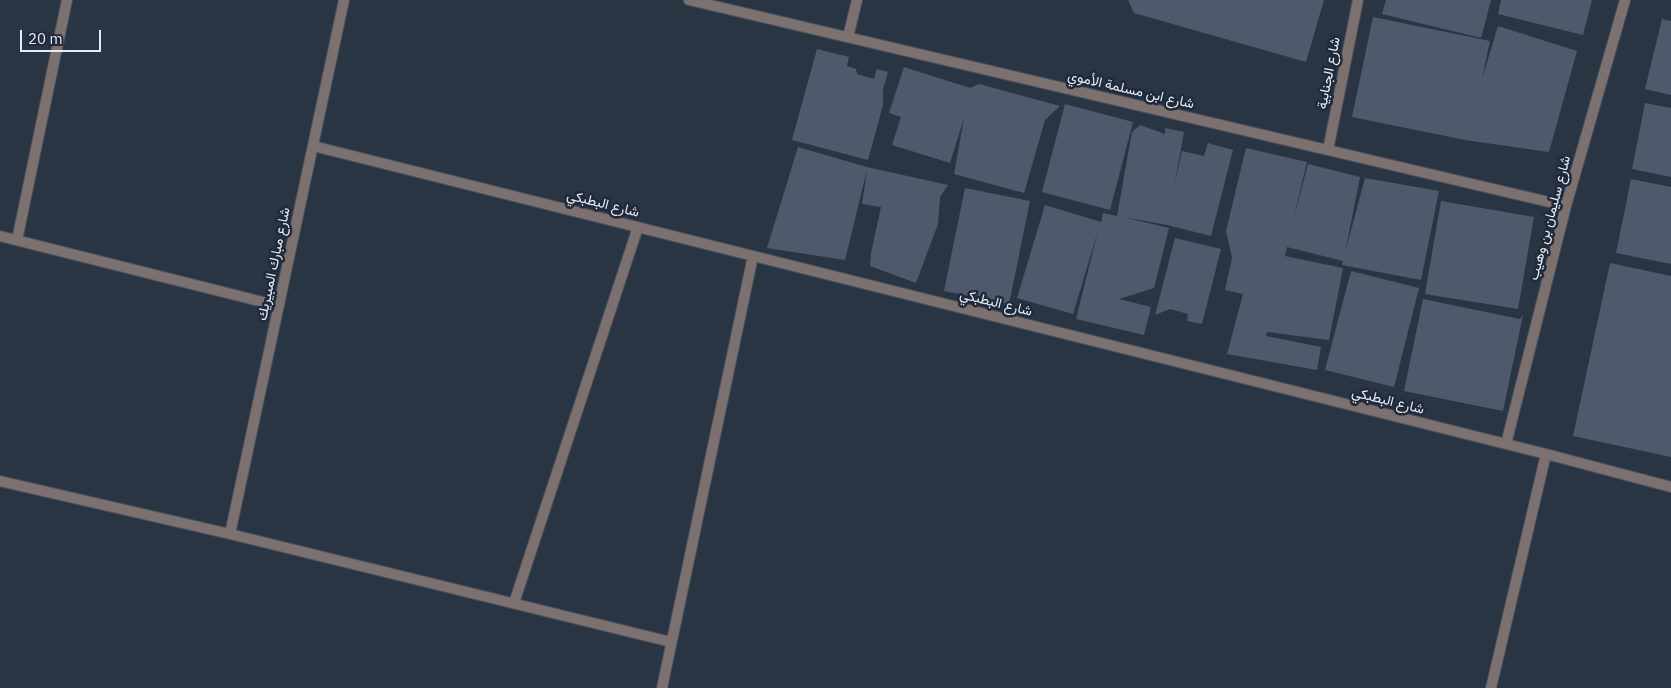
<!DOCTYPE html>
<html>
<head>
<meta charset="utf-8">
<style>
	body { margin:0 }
	#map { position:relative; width:1671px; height:688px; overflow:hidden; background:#2a3544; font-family:"IBM Plex Sans",sans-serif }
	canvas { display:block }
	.scale { position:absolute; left:20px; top:30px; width:81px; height:22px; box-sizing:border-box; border:2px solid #e5ecf6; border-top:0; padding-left:6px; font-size:15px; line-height:18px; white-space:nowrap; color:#e5ecf6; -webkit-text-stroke:4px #212a3a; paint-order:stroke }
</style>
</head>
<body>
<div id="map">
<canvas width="1671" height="688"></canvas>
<div class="scale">20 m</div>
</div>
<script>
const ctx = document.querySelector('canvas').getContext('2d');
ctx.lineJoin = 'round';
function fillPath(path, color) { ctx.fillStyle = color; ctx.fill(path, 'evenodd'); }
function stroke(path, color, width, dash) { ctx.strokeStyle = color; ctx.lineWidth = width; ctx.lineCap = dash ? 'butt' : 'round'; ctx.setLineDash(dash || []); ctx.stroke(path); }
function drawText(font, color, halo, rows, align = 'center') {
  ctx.font = font + ' "IBM Plex Sans",Vazirmatn,sans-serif'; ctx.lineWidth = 5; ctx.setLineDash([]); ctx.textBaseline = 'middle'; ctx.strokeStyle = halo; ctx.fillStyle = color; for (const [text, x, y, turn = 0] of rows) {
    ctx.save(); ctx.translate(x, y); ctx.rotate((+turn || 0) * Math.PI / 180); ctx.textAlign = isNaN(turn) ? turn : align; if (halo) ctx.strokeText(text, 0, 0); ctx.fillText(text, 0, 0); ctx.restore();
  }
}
fillPath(new Path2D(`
	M1128,0H1324L1306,62L1134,13Z
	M1386,0H1491L1481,38L1382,14Z
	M1501,0H1592L1583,35L1498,14Z
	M1373,17L1490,41L1482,79L1498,26L1577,51L1549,152L1465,140L1352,117Z
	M1662,19L1671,21V95L1645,89Z
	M817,49L849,57L847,66L856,69L857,74L874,79L877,69L888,72L883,89V105L868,160L792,140Z
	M904,67L970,88L979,84L1060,106L1045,120L1024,193L954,174L964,118L950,163L892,145L901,117L889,113Z
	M1645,103L1671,108V177L1632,169Z
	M1065,104L1133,122L1110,210L1042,192Z
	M1140,125L1165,134V128L1184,132L1174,187L1182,151L1204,156L1208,143L1233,150L1211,236L1167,225L1123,217L1169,228L1154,288L1119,299L1151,307L1144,335L1076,319L1098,231L1073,314L1017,298L1045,205L1101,222L1103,213L1117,216L1132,132Z
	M798,147L867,167L948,185L940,197L938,224L916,283L870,266L871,253L881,207L862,204L867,170L845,260L767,248Z
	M1246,148L1307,162L1291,229L1308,164L1360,177L1345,253L1365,178L1439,191L1421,280L1342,265L1343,261L1287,247L1285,256L1343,268L1329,340L1267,332L1266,336L1321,347L1317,370L1227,354L1243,294L1225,290L1232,258L1226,231Z
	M1631,179L1671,187V264L1616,253Z
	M965,188L1030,201L1009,304L944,291Z
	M1441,201L1534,217L1518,309L1425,294Z
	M1175,238L1221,249L1202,324L1187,321L1188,314L1170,309L1155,315Z
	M1610,263L1671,276V457L1573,436Z
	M1351,271L1419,288L1394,387L1325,370Z
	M1423,299L1520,319L1523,315L1503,411L1404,391Z`), '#4e5a6b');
const minor = new Path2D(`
	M689,0L1566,206
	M848,37L857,0
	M313,146L1546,454L1671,487
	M1328,150L1358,0
	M0,236L279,306
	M17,240L67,0
	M1506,444L1566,206L1625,0
	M0,481L230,534L671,642
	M230,534L344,0
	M514,603L638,227
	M662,688L753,256
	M1491,688L1546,454`);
stroke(minor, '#485260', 12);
stroke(minor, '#7c716f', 10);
drawText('14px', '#e5ecf6', '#212a3a', [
	["شارع الجنابية",1329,73,-79],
	["شارع ابن مسلمة الأموي",1131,90,13],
	["شارع البطبكي",603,204,14],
	["شارع سليمان بن وهيب",1550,218,-75],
	["شارع مبارك المبيريك",274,264,-78],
	["شارع البطبكي",996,303,14],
	["شارع البطبكي",1388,401,14]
]);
</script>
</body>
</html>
